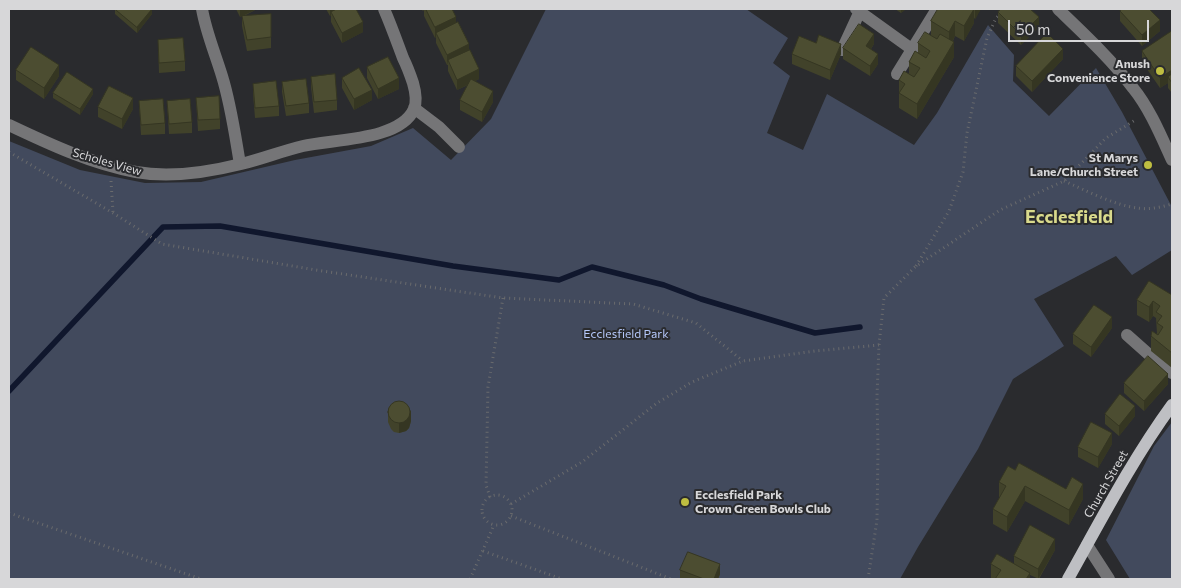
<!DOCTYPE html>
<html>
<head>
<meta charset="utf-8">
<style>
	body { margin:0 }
	#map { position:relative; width:1181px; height:588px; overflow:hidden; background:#2a2b2e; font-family:Commissioner,sans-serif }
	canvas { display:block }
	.frame { position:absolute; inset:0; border:10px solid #d7d7d9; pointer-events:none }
	.scale { position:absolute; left:1008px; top:20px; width:141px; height:22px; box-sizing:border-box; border:2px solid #d7d7d9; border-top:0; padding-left:6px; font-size:15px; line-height:18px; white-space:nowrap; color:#d7d7d9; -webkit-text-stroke:4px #2a2b2e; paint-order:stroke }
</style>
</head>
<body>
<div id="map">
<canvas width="1181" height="588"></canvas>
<div class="frame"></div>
<div class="scale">50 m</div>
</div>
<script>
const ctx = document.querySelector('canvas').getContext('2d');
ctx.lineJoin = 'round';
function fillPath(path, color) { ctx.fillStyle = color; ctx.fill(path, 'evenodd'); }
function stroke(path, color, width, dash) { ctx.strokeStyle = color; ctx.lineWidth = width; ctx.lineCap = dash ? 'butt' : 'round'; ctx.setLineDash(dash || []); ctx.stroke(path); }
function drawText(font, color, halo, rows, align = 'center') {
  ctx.font = font + ' Commissioner,sans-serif'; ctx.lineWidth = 4; ctx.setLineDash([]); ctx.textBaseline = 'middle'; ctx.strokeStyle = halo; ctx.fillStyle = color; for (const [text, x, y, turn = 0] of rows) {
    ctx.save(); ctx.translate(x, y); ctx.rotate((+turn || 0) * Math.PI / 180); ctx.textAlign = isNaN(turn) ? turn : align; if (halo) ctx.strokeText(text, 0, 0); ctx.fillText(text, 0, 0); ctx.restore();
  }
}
fillPath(new Path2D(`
	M546,9H746L788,38L773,63L790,76L767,133L803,150L827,94L914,145L937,113L988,25L1014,55L1013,81L1049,116L1096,68L1122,112L1172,207V250L1132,275L1116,256L1034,299L1064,346L1013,379L978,449L918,547L900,579H9V141L80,170L145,183L201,182L295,160L371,146L413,128L451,160L491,119Z
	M1172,422V579H1130L1106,540L1154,446Z`), '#424a5d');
stroke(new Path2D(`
	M9,391L163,227L220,226L453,266L559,280L592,267L664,285L701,299L815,333L860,327`), '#10172d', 5.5);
stroke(new Path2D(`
	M9,152L113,213L162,244L316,270L503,298L633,304L696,323L743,361
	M111,181L113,212
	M1064,181C1085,190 1116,206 1138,208C1150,210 1161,207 1172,204
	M916,266L949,211L963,172L967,133L987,38L996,18L1005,9
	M482 510a15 15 0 1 1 30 0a15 15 0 1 1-30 0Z
	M490,497L486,485L488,387L503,298
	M511,504L582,462L657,403L692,382L743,361L815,351L879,345
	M9,513L201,579
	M511,516L671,579
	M483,551L562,579
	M470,579L494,525
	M868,579L877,520L878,449L877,396L879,345L884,298L915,267L1000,210L1064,181L1106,138L1137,119`), '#6a6b6d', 3, [1, 4]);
stroke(new Path2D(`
	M202,9C206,32 215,53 222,76C231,105 235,135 240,164
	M856,9L913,50
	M1058,9C1084,34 1111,59 1133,88C1150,109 1161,136 1172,160
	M842,50L860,11
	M897,74L937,9
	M414,108L439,127L459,147
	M9,125C49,144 92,164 136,172C169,178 209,172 241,164C262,159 282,151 303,146C332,139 400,141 414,109C417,102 415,90 413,83C410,74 407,66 403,58C397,42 391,25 384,9
	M1127,335L1154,359L1172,373
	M1087,545L1109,579`), '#757577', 12);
stroke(new Path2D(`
	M1068,579C1101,520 1132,460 1172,405`), '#bebfc3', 12);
fillPath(new Path2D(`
	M115,9L152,14L137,33L115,14Z
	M236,9H257L244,16L271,14V48L247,51L242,26V16L240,17Z
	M326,9H356L363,32L342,43L331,22V16H330Z
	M421,9H452L456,23L469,50L479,79L475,81L493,102L482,122L460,110V100L468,85L457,90L448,71V65H447L436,43V37L435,38L424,16V10L423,11Z
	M895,9H906L901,13Z
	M938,9H981L974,19V23L964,41L955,36L953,41L954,57L917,119L899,108V80L909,74V62L918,53V43L931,35V21Z
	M1120,11L1160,31L1142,46L1120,21Z
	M998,12L1039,27L1021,45L998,23Z
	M1172,31V93L1168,88V83L1160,88L1142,62V51Z
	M158,40L185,61V71L159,73Z
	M874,44L871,49L878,64L870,76L843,59V48Z
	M792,54H841L830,80L792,64Z
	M1063,59L1032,92L1016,76V66Z
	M367,67L399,89L378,99L367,78Z
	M16,70L59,76L44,99L16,80Z
	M311,77L337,100V110L314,113L311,87Z
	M342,78L372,100L354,110L342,88Z
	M282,82L309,103V113L286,116L282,92Z
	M253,84L279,106V116L255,118L253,94Z
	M53,93L93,94L80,115L53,98Z
	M196,98L220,119V129L198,131Z
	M139,101L165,123V134L141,135Z
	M167,101L192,122V133L169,134Z
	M98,107L133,109L122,129L98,117Z
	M1172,295V368L1151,351V336L1157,334L1156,318L1153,316L1149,322L1137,315V300Z
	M1112,328L1091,357L1073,344V334Z
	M1124,383L1168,384L1144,411L1124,393Z
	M388,411L411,421L409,428L406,431L399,433L394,432L391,429L388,422Z
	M1105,414L1135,416L1119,436L1105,424Z
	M1112,444L1098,468L1078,457V447Z
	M1015,470L1083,499L1069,525L1025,501L1007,532L993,524V509L1000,497H999V482Z
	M1055,550L1039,579L1030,575V579H991V564L1014,563V556Z
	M680,570L720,574L718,579H680Z`), '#41422a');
fillPath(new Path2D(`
	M152,9V14L137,33V27Z
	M240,9H257L240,17Z
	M330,9H343L331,12V16H330Z
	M901,9H906L901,13Z
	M974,9V23L964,41V26Z
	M975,9H981L975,20Z
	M456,17V27L436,33V37L435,38V27Z
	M1039,17V27L1021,45V35Z
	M1160,20V31L1142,46V35Z
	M955,21V36L949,47V32Z
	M363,22V32L342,43V33Z
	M874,34V44L866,56V46Z
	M954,42V57L917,119V104Z
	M469,44V54L448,60L447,65V55Z
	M841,44V54L830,80V70Z
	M1063,49V59L1032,92V81Z
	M878,54V64L870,76V66Z
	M59,65V76L44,99V88Z
	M479,69V79L457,90V80Z
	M1172,70V80L1168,77V83L1160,88V78Z
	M399,78V89L378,99V89Z
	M93,89V94L80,115V109Z
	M372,90V100L354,110V99Z
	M493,91V102L482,122V112Z
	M133,98V109L122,129V119Z
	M1153,301V316L1149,322V307Z
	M1112,317V328L1091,357V347Z
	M1168,374V384L1144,411V401Z
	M1135,406V416L1119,436V426Z
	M411,410V421L409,428L406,431L399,433V423Z
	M1112,433V444L1098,468V457Z
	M1083,484V499L1069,525V510Z
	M1025,486V501L1007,532V517Z
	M1055,539V550L1038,579V569Z
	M720,564V574L718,579H714Z
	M1030,573V579H1026Z`), '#353622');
const building = new Path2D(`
	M115,9H152L137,27Z
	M337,9H356L363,22L342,33L331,12Z
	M426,9H452L456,17L435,27Z
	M938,9H974L964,26L955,21L949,32L931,21Z
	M1001,9H1030L1039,17L1021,35L998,12Z
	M1122,9H1149L1160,20L1142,35L1120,11Z
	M271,14V37L247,40L242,16Z
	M458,22L469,44L447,55L436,33Z
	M859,24L874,34L866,46L878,54L870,66L843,48Z
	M1172,31V70L1160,78L1142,51Z
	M925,32L937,39L940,34L954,42L917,104L899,93L905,84L899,80L904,71L914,77L920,68L909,62L915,51L926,58L930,51L918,43Z
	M1047,33L1063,49L1032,81L1016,66Z
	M819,35L841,44L830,70L792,54L799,36L816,43Z
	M183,38L185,61L159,63L158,40Z
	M31,47L59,65L44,88L16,70Z
	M470,50L479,69L457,80L448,60Z
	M388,57L399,78L378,89L367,67Z
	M359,68L372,90L354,99L342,78Z
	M67,72L93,89L80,109L53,93Z
	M335,74L337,100L314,102L311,77Z
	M1172,74V83L1168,77Z
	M306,79L309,103L286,106L282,82Z
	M471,79L493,91L482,112L460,100Z
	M276,81L279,106L255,108L253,84Z
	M109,86L133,98L122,119L98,107Z
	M219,96L220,119L198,120L196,98Z
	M163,99L165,123L141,125L139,101Z
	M190,99L192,122L169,124L167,101Z
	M1149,281L1172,295V353L1151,336L1152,331L1158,335L1163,327L1157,323L1162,316L1156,312L1160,306L1153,301L1149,307L1137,300Z
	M1094,305L1112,317L1091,347L1073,334Z
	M1148,356L1168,374L1144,401L1124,383Z
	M1120,394L1135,406L1119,426L1105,414Z
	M388 412a11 11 0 1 1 22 0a11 11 0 1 1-22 0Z
	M1091,422L1112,433L1098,457L1078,447Z
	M1019,463L1066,489L1072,477L1083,484L1069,510L1025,486L1007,517L993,509L1006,486L999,482L1008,466L1015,470Z
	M1030,525L1055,539L1038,569L1014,556Z
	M688,552L720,564L714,579H704L680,570Z
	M997,554L1030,573L1026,579H995L1001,570L991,564Z`);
fillPath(building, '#4c4d31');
stroke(building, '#353622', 1);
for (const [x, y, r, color] of [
	[1160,71,5,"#bfbe41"],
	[1148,165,5,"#bfbe41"],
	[685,502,5,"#bfbe41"]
]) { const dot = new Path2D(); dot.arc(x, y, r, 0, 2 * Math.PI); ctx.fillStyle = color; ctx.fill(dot); stroke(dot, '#2a2b2e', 2); }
drawText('bold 12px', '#d7d7d9', '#2a2b2e', [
	["Anush",1150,64],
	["Convenience Store",1150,78],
	["St Marys",1138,158],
	["Lane/Church Street",1138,172],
	["Ecclesfield Park",695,495,"left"],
	["Crown Green Bowls Club",695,509,"left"]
], 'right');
drawText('12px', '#d7d7d9', '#2a2b2e', [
	["Scholes View",107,162,16],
	["Church Street",1106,484,-60]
]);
drawText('12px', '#b6c9fb', '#2a2b2e', [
	["Ecclesfield Park",626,334]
]);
drawText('bold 18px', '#d9da8c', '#2a2b2e', [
	["Ecclesfield",1069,217]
]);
</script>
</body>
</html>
